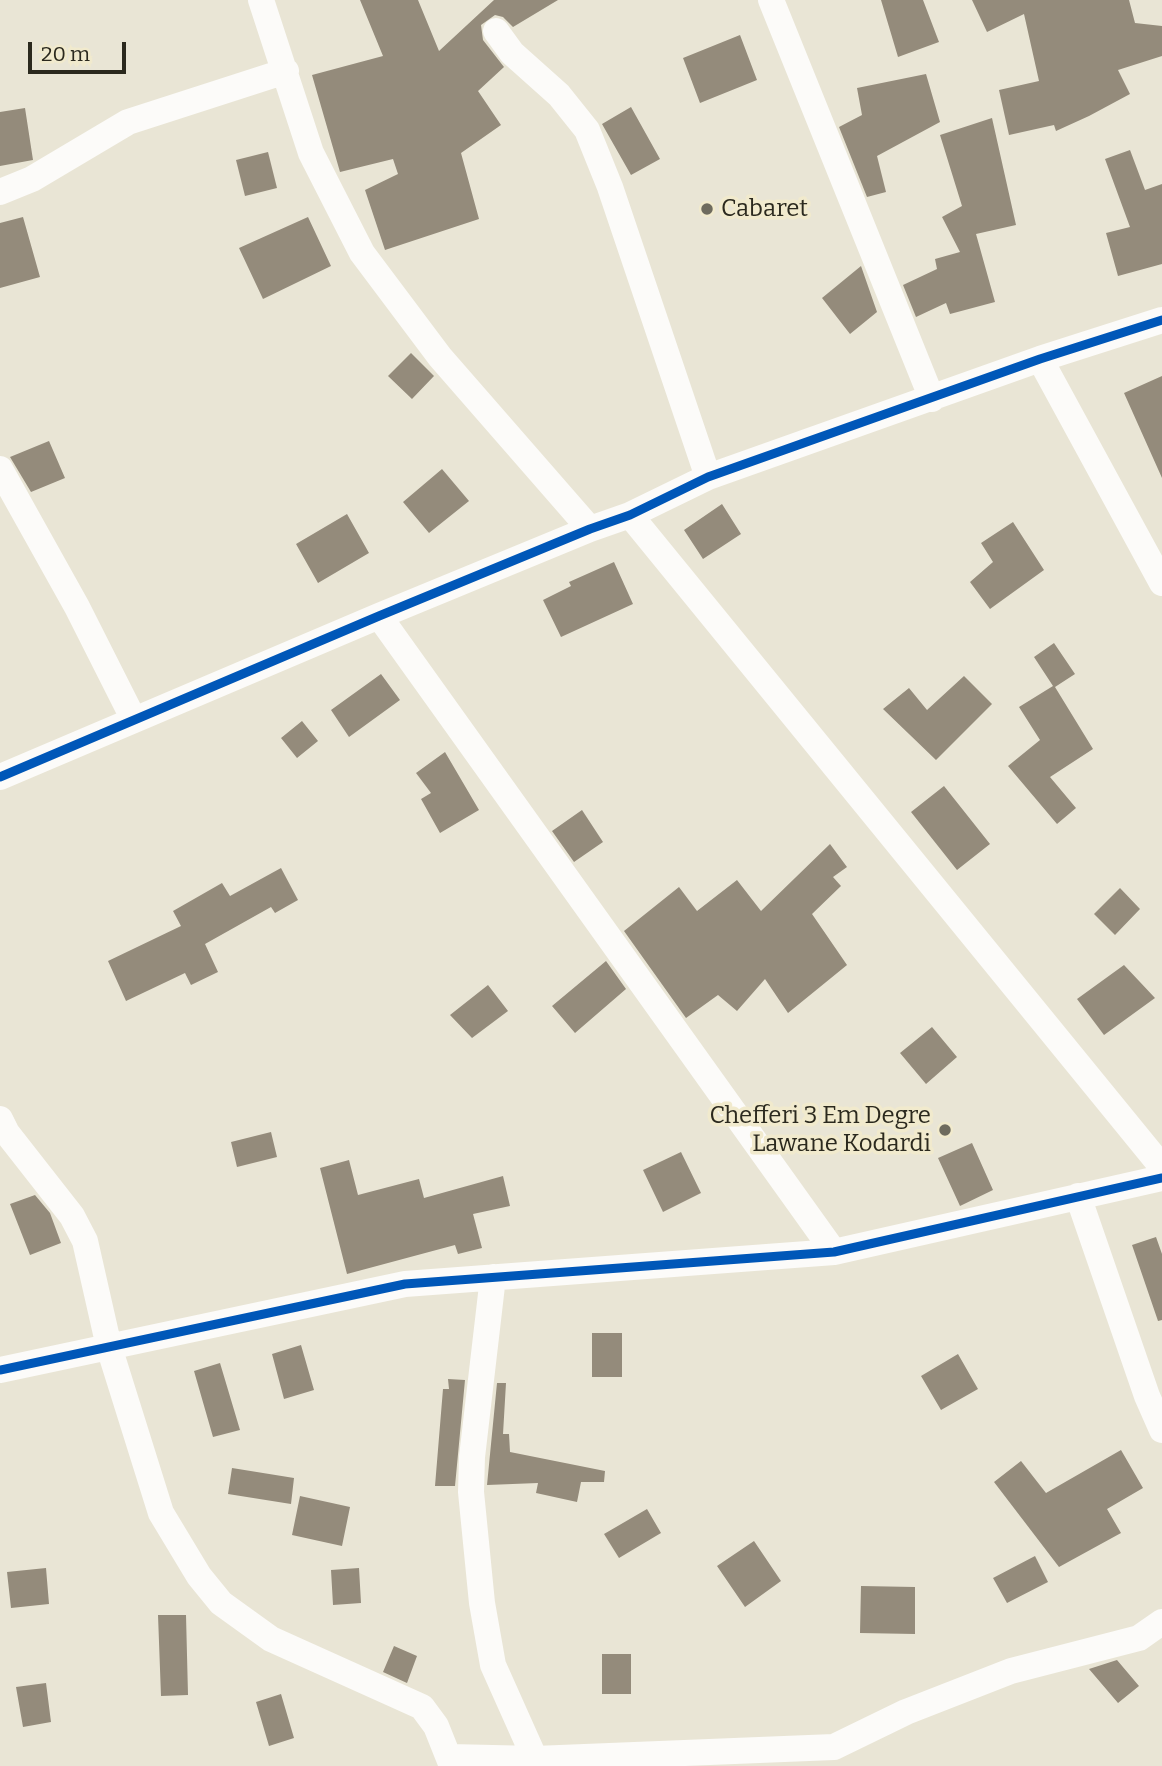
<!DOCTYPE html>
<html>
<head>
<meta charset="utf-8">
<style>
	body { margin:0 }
	#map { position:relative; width:1162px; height:1766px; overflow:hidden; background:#e9e5d5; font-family:Bitter,serif }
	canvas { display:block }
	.scale { position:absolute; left:28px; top:42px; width:98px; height:32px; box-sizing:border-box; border:4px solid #2b291e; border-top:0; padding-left:9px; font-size:21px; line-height:24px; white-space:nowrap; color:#2b291e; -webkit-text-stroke:5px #f1eacd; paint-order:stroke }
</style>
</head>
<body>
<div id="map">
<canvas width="1162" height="1766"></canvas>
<div class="scale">20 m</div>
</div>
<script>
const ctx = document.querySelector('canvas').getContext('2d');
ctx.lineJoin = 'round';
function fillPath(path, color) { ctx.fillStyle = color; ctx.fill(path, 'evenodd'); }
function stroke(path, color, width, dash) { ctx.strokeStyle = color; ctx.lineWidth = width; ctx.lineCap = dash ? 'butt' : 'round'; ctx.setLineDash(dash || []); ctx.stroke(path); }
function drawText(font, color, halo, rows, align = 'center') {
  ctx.font = font + ' Bitter,serif'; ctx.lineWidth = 7; ctx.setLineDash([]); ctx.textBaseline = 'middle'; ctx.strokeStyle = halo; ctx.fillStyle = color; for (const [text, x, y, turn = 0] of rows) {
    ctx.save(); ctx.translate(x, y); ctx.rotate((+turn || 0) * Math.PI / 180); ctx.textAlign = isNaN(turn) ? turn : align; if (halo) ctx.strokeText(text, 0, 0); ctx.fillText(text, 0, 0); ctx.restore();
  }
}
fillPath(new Path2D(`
	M360,0H418L439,51L494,0H558L513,27L503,17L495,15L481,25L483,40L504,67L478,91L501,125L461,153L479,219L385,250L365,190L398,174L393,159L340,172L312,75L383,56Z
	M881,0H923L939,42L898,57Z
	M972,0H1129L1135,23L1162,26V56L1118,70L1130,94L1089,116L1056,131L1054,125L1009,135L999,90L1039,81L1024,14L987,32Z
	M740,35L757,80L700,103L683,58Z
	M926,74L940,122L877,156L886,192L867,197L839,127L862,115L857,88Z
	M631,107L660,159L631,175L602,124Z
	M25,108L33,160L0,166V112Z
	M992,118L1016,225L976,234L995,302L950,314L946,303L916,317L903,285L937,269L935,259L960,252L942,217L962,206L940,135Z
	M1130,150L1145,190L1162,184V264L1118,276L1106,233L1130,227L1105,159Z
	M268,152L277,188L245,196L236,160Z
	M23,217L40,277L0,288V223Z
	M308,217L331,266L263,299L239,248Z
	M861,266L877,312L850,334L822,298Z
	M411,353L434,376L412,399L388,376Z
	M1162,376V478L1124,393Z
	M49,441L65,478L31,492L10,457Z
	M442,469L469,501L429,533L403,502Z
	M722,504L741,534L703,559L684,530Z
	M347,514L369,553L318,583L296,544Z
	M1013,522L1044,570L990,609L970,582L993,562L981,543Z
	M614,562L633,604L561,637L543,600L571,586L569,582Z
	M1054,643L1075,674L1055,687L1093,749L1050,777L1076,808L1057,824L1008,766L1040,740L1019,707L1053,686L1034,657Z
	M381,674L400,700L349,737L331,710Z
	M964,676L992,704L936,760L883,709L909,688L927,710Z
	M302,721L318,741L297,758L281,738Z
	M445,752L479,810L440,833L421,799L431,793L416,773Z
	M944,786L990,844L957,870L911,812Z
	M582,810L603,842L574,862L552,831Z
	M830,844L847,867L833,877L841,886L812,914L847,965L788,1013L765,979L737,1011L718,995L686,1018L624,931L679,887L697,911L737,880L761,911Z
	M281,868L298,900L275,913L271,907L205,944L218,972L191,985L185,973L126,1001L108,961L181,926L173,911L222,883L230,896Z
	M1120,888L1140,909L1115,935L1094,914Z
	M606,961L626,989L575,1033L552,1006Z
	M1124,965L1155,998L1104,1035L1077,999Z
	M488,985L508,1011L472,1038L450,1015Z
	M932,1027L957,1057L926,1084L900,1053Z
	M271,1132L277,1157L237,1167L231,1142Z
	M972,1143L993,1190L960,1206L938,1158Z
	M681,1152L701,1193L663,1212L643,1170Z
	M349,1160L358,1195L419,1179L424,1198L503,1176L510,1206L473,1214L482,1248L458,1254L455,1245L347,1274L320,1168Z
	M35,1195L50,1213L61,1243L30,1255L10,1204Z
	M1156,1237L1162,1254V1320L1158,1321L1132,1245Z
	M592,1333H622V1377H592Z
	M301,1345L314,1390L284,1399L272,1354Z
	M958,1354L978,1389L941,1410L921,1376Z
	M220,1363L240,1430L213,1437L194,1371Z
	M448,1379L465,1380L455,1486H435L443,1389H449Z
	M497,1383H506L503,1434H509L510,1452L605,1471L604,1482H581L577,1502L536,1493L538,1483L487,1485Z
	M1121,1450L1143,1488L1107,1509L1121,1533L1059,1567L994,1482L1021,1461L1046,1493Z
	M232,1468L294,1478L291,1504L228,1494Z
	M300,1496L350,1507L342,1546L292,1535Z
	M647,1509L661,1533L619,1558L604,1534Z
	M754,1541L781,1581L745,1607L717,1566Z
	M1035,1556L1048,1582L1007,1603L993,1578Z
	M46,1568L49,1604L11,1608L7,1572Z
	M359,1568L361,1603L333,1605L331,1570Z
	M861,1586L915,1587V1634L860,1633Z
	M158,1615H186L188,1695L161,1696Z
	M394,1646L417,1656L407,1683L383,1672Z
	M602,1654H631V1694H602Z
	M1117,1660L1139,1686L1118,1703L1089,1669Z
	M46,1683L51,1722L23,1727L16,1687Z
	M281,1694L294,1738L269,1746L256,1702Z`), '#948b7b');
stroke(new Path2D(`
	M261,0L311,153L362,253L440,357L590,529
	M771,0L932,399
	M496,31L512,53L559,95L587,130L610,187L708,477
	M0,192L32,179L128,122L286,71
	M1040,359L1162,583
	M0,469L77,607L133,718
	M630,515L1162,1167
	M379,616L834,1252
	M0,777L379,616L590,529L630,515L708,477L1040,359L1162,320
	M0,1119L7,1133L72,1216L85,1241L109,1347L161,1513L199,1576L221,1603L271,1639L422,1707L436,1726L452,1766
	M1078,1196L1147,1396L1162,1430
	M493,1277L472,1457L471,1492L482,1603L493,1665L535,1759
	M0,1370L405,1284L834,1252L1162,1178
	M450,1757L535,1759L834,1747L906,1712L1011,1671L1139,1638L1162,1622`), '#fcfbf9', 26);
stroke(new Path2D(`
	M0,777L379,616L590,529L630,515L708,477L1040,359L1162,320
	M0,1370L405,1284L834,1252L1162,1178`), '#0057b8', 9);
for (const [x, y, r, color] of [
	[707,209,7,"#6e6b5e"],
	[945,1130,7,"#6e6b5e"]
]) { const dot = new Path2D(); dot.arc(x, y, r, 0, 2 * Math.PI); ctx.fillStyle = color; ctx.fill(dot); stroke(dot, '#f1eacd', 2.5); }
drawText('24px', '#2b291e', '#f1eacd', [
	["Cabaret",721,209],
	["Chefferi 3 Em Degre",931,1116,"right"],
	["Lawane Kodardi",931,1144,"right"]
], 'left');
</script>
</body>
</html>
